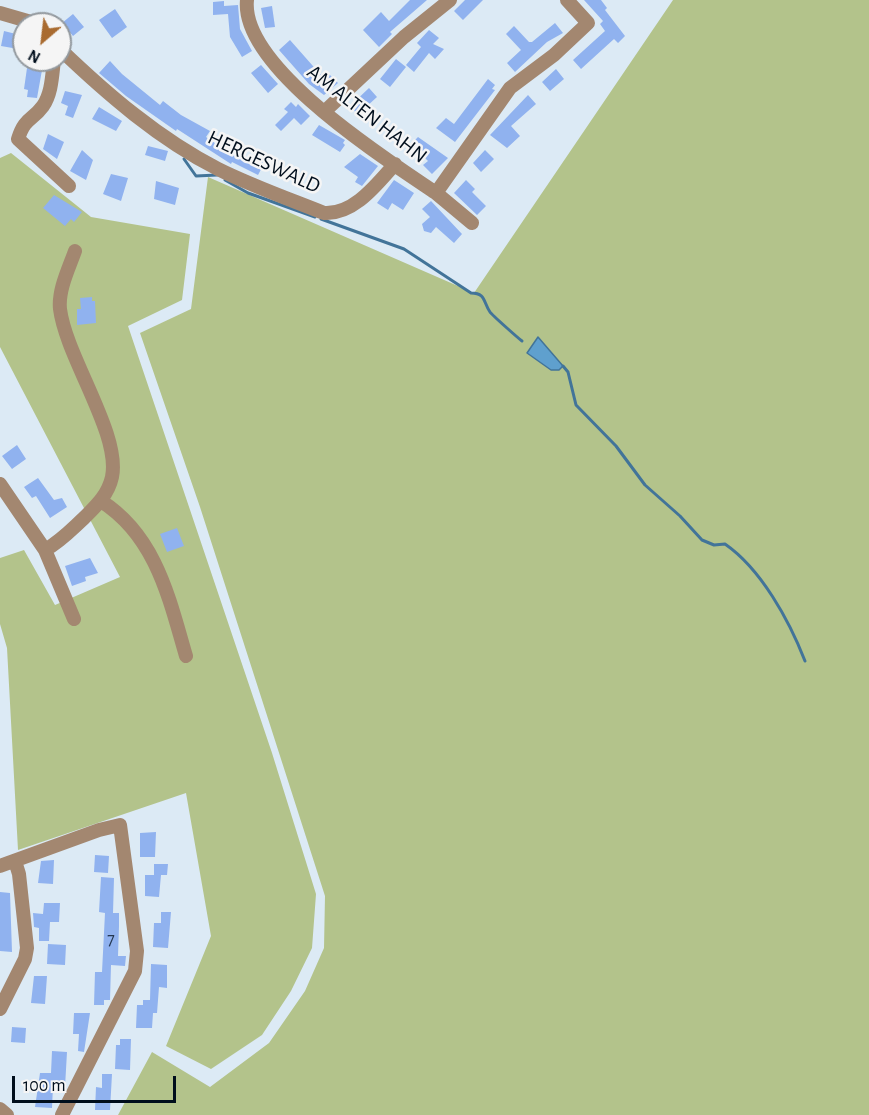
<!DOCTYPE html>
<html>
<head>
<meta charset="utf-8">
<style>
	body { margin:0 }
	#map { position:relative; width:869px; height:1115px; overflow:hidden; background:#dceaf5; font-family:"Alegreya Sans",sans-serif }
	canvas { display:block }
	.north { position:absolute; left:12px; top:12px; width:60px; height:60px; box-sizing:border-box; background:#f5f5f5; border:2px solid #93999e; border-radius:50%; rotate:208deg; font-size:16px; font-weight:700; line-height:24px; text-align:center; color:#000e1c }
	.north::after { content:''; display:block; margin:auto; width:21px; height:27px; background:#a96b30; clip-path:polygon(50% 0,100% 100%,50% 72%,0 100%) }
	.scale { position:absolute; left:12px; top:1076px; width:164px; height:27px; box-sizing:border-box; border:3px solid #000e1c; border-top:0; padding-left:8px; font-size:18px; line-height:21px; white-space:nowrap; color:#000e1c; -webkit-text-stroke:4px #f5f5f5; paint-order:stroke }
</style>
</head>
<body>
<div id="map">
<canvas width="869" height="1115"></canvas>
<div class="north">N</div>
<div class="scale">100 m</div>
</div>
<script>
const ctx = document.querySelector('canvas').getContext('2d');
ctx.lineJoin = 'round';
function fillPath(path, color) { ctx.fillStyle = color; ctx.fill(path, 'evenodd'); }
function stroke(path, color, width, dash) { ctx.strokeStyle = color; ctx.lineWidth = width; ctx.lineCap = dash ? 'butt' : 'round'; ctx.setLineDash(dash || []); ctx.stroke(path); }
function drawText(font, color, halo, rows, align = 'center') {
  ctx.font = font + ' "Alegreya Sans",sans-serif'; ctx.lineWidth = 5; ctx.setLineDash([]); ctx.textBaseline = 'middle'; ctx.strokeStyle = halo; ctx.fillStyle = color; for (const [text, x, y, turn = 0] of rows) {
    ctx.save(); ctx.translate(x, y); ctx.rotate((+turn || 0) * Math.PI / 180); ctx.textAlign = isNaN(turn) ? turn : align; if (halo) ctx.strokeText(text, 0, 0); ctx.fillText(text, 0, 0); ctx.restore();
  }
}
fillPath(new Path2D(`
	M673,0H869V1115H118L152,1052L210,1087L269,1043L305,991L324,948L325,896L200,507L140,333L191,309L208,177L474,293Z
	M11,153L91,217L190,234L182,300L128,326L272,753L316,894L312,948L291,991L262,1035L211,1069L166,1046L211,936L186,793L18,850L7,648L0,624V558L24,550L55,605L120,577L0,347V158Z`), '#b3c38b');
const water = new Path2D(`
	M538,337L563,366L559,370H551L527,353Z`);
fillPath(water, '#5fa0ce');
stroke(water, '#427499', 1.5);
stroke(new Path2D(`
	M184,159L196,176L217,175
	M225,180L248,193L315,217
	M321,219L404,249L471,293C486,293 483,302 490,312C492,315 518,338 522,341
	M563,366L568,372L576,405L616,446L645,485L680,516L702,540L714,545L725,544C761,569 789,620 805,661`), '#427499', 3);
fillPath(new Path2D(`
	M410,0H427L390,32L392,34L379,47L363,30L381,12L389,21Z
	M465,0H483L463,20L454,11Z
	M584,0H601L607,8L605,10L625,36L618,43L614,39L581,69L573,60L605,31L600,24L603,21Z
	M224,1V6L238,5L240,29L252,51L242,57L230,37L228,14L213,15V2Z
	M272,6L275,27L265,28L261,8Z
	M115,9L127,27L112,38L99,20Z
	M73,14L84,27L73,36L62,23Z
	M555,23L563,33L547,42L515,72L507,63L521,50L506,34L514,26L529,42H532Z
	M429,30L439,38L433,44L444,49L435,59L429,53L414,72L406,65L421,47L417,43Z
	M4,31L24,36V50L1,46Z
	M290,40L320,74L326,77L329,74L338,83L324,95L309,84L279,50Z
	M396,59L406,67L390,87L380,79Z
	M110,61L122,74L160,105L163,101L181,115L210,131L206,137L219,146L223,141L248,158L250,155L265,162L258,175L232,162L231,164L177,129L176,131L126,96L99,73Z
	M261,65L278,84L268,93L251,73Z
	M27,68L42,70L37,98L27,97L28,90L24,89Z
	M556,69L564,79L550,91L542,82Z
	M488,79L495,85L492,89L495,90L455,142L436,128L446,118L454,124Z
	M369,88L377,97L366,107L371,112L363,120L350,106Z
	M65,91L82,95L73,118L65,115L68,106L61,103Z
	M528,95L536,104L511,126L520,136L507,148L490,135Z
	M291,102L296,107L298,104L310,116L301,125L294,118L281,131L275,125L288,112L284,109Z
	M99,107L122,121L116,131L92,119Z
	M319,125L345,140L343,143L345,145L340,152L312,135Z
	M48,134L64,142L57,159L43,149Z
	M418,137L448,158L432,174L423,165L428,161L411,144Z
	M148,146L168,151L165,161L145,155Z
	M82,150L93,160L86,180L70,171Z
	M485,150L494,159L481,172L473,163Z
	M360,154L378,166L362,186L355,182L358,177L344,167Z
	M111,174L128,178L121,201L103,194Z
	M394,180L414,193L403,210L392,203L388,210L377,203Z
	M466,180L475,189L472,192L486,206L477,215L454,193Z
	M156,181L179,188L175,205L154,199Z
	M54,195L82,212L74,222L71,219L65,226L43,208Z
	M431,201L462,234L454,243L436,227L431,233L424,231L422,224L430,217L422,209Z
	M92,297V301H95L96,323L77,325V309H81L80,298Z
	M17,445L26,459L12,469L2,456Z
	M38,478L54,500L62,498L67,507L50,518L36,496L32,498L24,487Z
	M177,528L184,546L167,552L160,534Z
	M90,558L98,573L85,577L86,581L72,586L65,566Z
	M156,832L155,857H140V833Z
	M95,855L109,856L108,873L94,872Z
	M54,860L53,884L38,883L41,861Z
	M154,864H168L167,875H161L159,897L145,896V875H154Z
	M101,877L114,878L113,913H119V926L118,956H126L125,966L111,965L110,1000H104V1005H94L95,972H102L105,913L99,912Z
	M0,892L10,893L12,952L0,951Z
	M44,903H60L59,922H50L49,941H39V928L34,927L33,913L43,914Z
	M161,912H171L168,948L153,947L154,923H161Z
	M48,944L66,945L65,965L47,964Z
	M151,964L167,965V988L159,987L157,1013H153L152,1028H136L137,1005H143V1000H150Z
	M34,976H47L45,1004L31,1003Z
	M74,1013H90L84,1052L78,1051L79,1034H73Z
	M12,1027L26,1028L25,1043L11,1042Z
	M120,1039H131L130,1070L115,1069L116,1045H120Z
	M52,1051L67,1052L65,1087L53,1086L52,1108L35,1107L40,1073H51Z
	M102,1074H112L110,1110H95L96,1087L102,1088Z`), '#90b2ef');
stroke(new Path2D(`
	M247,0C240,67 386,159 436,193
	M0,13L38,24
	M60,49C107,94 159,139 218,169C252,186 289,199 324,213C354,215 377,184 395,164
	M54,60C52,75 52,93 43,106C32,121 25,117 18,139L69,186
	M324,112L404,37L450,0
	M472,223L436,193L510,88L554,55L588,23L567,0
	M0,484L45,550L74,619
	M101,501C156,536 169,598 186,656
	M45,550C61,541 71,530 84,518C96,506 108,495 112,477C121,434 66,357 60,309C58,290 69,268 75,251
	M0,866L99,830L120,825L137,951L135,971L62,1115
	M0,1009L25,959L27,948L19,874L15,861
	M0,1109L7,1115`), '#a38770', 14);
drawText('18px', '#243751', null, [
	["7",111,940]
]);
drawText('21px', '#000e1c', '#f5f5f5', [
	["AM ALTEN HAHN",367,114,38],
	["HERGESWALD",264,162,25]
]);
</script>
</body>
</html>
